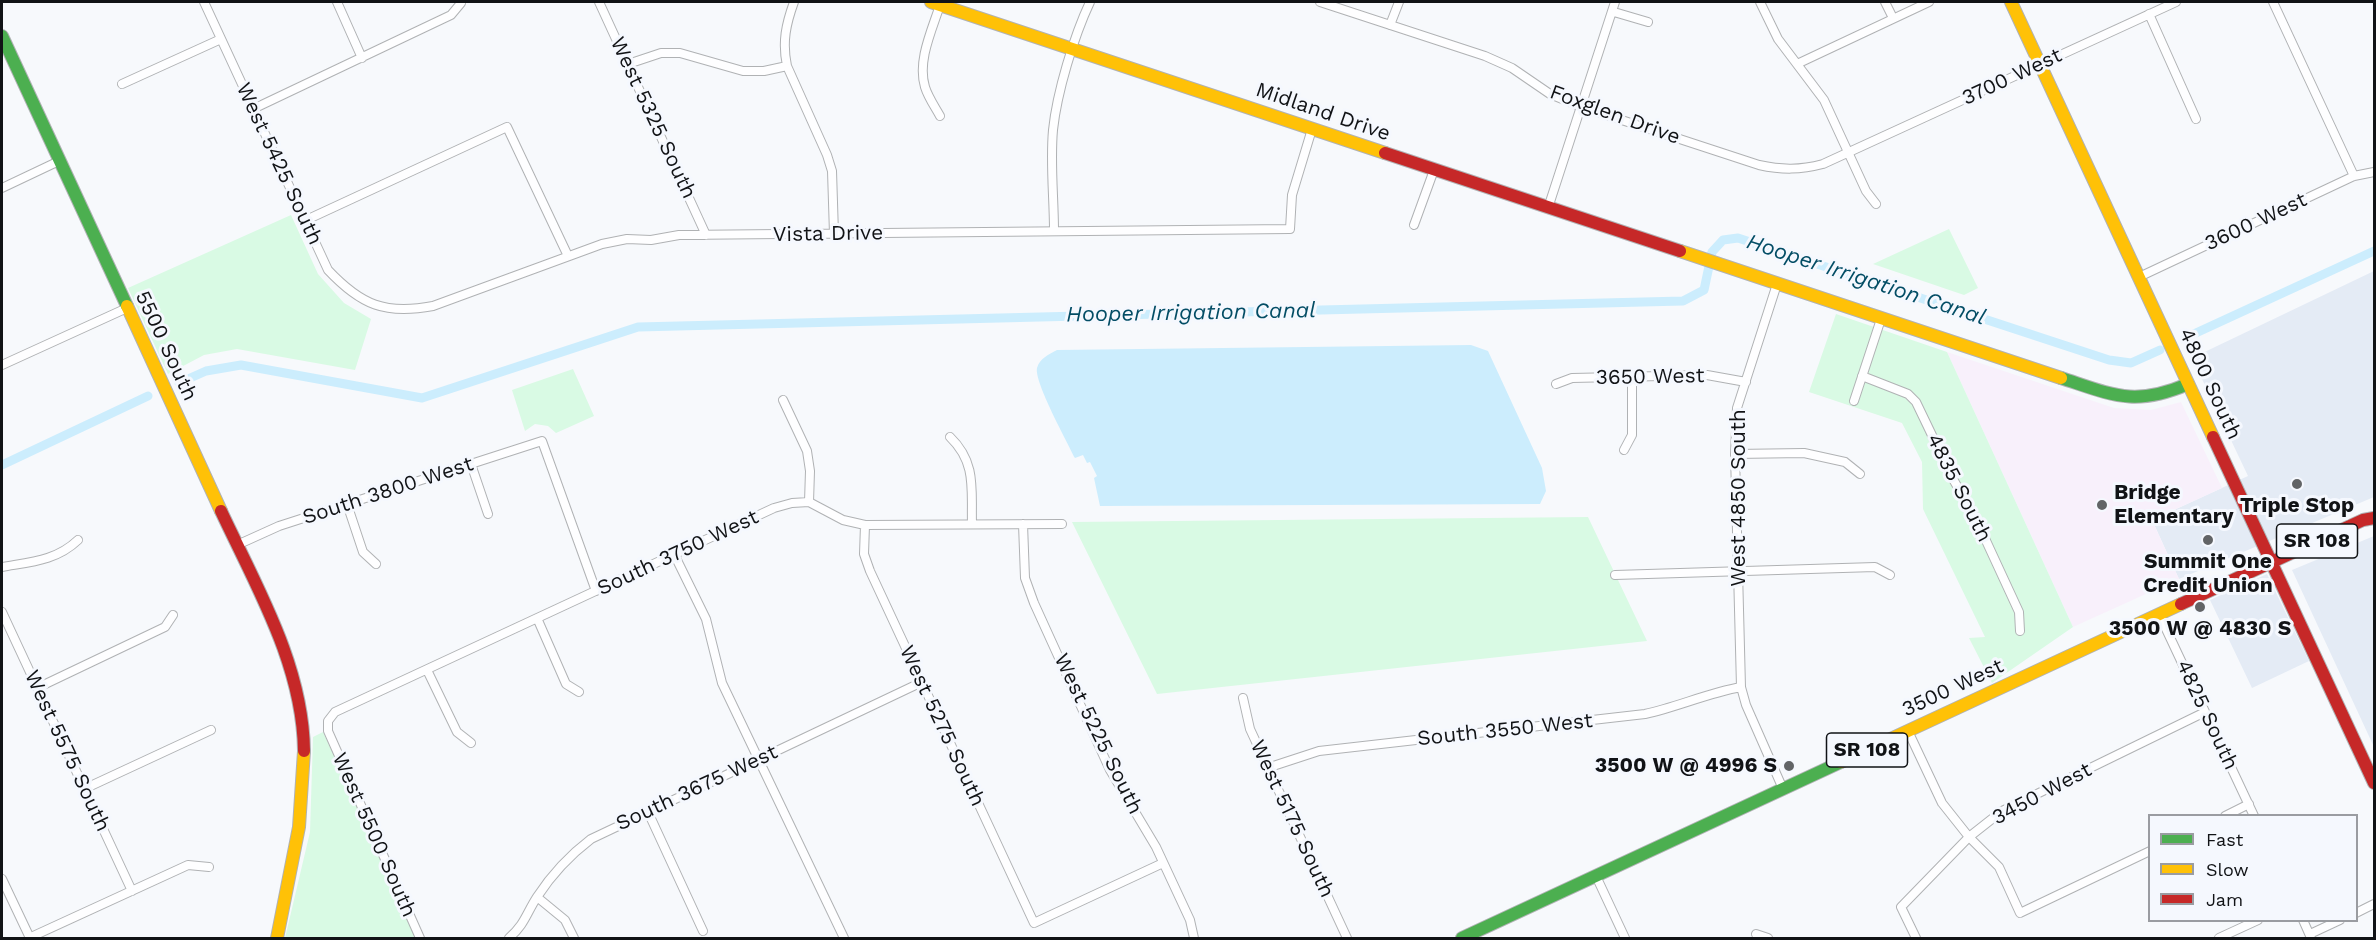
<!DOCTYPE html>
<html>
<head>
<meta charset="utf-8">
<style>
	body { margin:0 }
	#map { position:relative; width:2376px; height:940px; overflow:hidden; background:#f7f9fc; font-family:"Work Sans",sans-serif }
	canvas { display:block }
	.frame { position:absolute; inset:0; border:3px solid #111316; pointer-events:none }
	.legend { position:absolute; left:2148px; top:814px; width:210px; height:108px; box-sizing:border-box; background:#f5f8fe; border:2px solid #9a9ca1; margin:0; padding:8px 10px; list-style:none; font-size:18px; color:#111316 }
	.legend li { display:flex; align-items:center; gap:12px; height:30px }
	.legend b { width:30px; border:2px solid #9a9ca1 }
</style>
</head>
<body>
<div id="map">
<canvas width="2376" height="940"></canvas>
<div class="frame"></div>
<ul class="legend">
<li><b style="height:8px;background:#4caf50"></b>Fast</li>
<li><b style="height:8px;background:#ffc107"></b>Slow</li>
<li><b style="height:8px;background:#c62828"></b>Jam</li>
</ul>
</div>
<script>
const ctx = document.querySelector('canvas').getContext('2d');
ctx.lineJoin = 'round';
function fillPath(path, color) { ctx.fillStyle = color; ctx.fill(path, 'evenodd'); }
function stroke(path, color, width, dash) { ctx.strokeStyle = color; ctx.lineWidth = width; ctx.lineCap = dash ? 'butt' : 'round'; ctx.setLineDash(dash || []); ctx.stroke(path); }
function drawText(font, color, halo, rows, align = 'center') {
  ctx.font = font + ' "Work Sans",sans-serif'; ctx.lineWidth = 6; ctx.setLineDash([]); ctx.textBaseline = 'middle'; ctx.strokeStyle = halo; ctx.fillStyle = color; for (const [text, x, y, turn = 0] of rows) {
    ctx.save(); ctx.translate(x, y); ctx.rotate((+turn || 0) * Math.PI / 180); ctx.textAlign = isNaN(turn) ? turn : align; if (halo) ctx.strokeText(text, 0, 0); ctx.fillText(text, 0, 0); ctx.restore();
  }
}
fillPath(new Path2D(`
	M2374,271V497L2179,579L2152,520L2248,476L2192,358Z
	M2374,536V747L2292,570Z
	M2267,574L2309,661L2252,688L2210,600Z`), '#e4ebf5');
fillPath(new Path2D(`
	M1947,352L2114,408L2151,410L2181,402L2222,488L2152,520L2179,579L2073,627Z`), '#f8f0fb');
fillPath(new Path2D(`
	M291,215L318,274L344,303L371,319L355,370L237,349L204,355L168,374L128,288Z
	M1949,229L1978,288L1964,295L1873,264Z
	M1836,314L1947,352L2073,627L1992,683L1969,638L1985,637L1923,509L1922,462L1902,423L1809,392Z
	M573,369L594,416L556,433L548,426L535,424L525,431L512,390Z
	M1588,517L1647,641L1157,694L1072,522Z
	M323,732L419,938H285L310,832L313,737Z`), '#d9fae4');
fillPath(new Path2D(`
	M1471,345L1488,351L1542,468L1546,491L1540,504L1100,506L1094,478L1097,476L1090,462L1087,463L1083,455L1075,458C1068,443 1034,382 1037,368C1040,358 1048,355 1057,350Z`), '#ccedfd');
stroke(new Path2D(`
	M2185,338L2374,251
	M179,383L206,371L241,365L422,398L638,327L1683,301L1704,290L1712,252L1723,240L1738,238L2109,360L2131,363L2160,350
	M2,465L148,396`), '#ccedfd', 9);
const street = new Path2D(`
	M204,2L328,270C361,305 385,315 433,306L602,244L627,239L651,240L679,235L1290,229L1292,195L1312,129
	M337,2L362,58
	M599,2L706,235
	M794,2C786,24 782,42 787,66L827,155L832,171L834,234
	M1320,2L1485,56L1512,68L1550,94L1582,107L1759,165C1782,170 1800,170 1823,164L2176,2
	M1760,2L1778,39L1824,100L1866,191L1876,204
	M1885,2L1893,18
	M2273,2L2354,176
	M940,5C932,30 917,61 925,87C928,97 935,107 940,116
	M1614,12L1648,22
	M2149,14L2196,119
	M1390,25L1399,2
	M628,64L661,53H680L743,71H764L787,66
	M1797,64L1929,2
	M122,84L221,39
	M253,109L451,15L461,3
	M2,188L59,161
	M1548,208L1615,2
	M304,221L507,127L568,256
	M1414,225L1434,170
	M1054,231C1054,198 1050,163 1053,130C1057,92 1074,36 1090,2
	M2139,277L2354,176L2374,172
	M1777,284L1737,408L1735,454L1741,687L1746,705L1783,789
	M2,365L127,308
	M1862,376L1908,394L1916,402L1953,479L1976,519L2019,612L2020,631
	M1556,384L1572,378L1707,375L1746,382
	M783,400L807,451L810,471L809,502
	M1854,401L1881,319
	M950,437C977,463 971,490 972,524
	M1624,450L1632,435V377
	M1735,454L1804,453L1845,462L1860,474
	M471,464L488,514
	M347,504L363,552L376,564
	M1023,524L1025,578L1034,603L1110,770L1156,847L1190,920L1194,938
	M865,525L864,554L870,571L1034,923L1163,863
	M237,545L279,526L542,441L596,591
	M674,554L706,619L722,683L844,938
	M2,567C30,562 56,561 78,540
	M1615,575L1875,567L1890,575
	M2,612L132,891
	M2159,614L2254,816
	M537,618L566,684L579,692
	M427,670L457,732L471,743
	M37,688L165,627L173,615
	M1243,698L1250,729L1347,938
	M1908,731L1942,803L1969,837L1999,867L2020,913L2150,851
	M1267,768L1319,751L1645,714C1677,707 1708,693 1741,687
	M84,789L211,730
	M648,812L703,931
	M2225,816L2249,804
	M1596,876L1625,938
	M2,879L30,938
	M537,897L565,920L574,938
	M2356,913L2374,904
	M2303,920L2311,938
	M1756,934L1768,938
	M2310,934L2340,920
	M29,938L188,865L209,867
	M420,938L328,731V721L335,712L774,508L792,503L809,502L843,520L865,525L1062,524
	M509,938C525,924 526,914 537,897C552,874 570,855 591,839L922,682
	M1916,938L1901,907L1969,837L2002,811L2205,712
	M2219,938L2258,920`);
const fast = new Path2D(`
	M2,36L127,306
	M2061,378C2113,395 2134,407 2188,384
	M1462,938L1841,762`);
const slow = new Path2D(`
	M931,2L1385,153
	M2011,2L2213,437
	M1680,251L2061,378
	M127,306L221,511
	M1841,762L2181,604
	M277,938L299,827L304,751`);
const jam = new Path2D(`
	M1385,153L1680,251
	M2213,437L2374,783
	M221,511C256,586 303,665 304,751
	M2181,604L2363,520L2374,518`);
stroke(street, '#b0b2b4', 10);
stroke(fast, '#b0b2b4', 14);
stroke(slow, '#b0b2b4', 14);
stroke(jam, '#b0b2b4', 14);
stroke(street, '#fefeff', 8);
stroke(fast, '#4caf50', 12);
stroke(slow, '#ffc107', 12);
stroke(jam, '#c62828', 12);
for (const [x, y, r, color] of [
	[2297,484,6,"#626466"],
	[2102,505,6,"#626466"],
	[2208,540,6,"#626466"],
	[2200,607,6,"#626466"],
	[1789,766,6,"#626466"]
]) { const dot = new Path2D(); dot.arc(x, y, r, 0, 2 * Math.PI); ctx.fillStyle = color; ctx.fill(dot); stroke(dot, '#f5f8fe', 2); }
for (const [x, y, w] of [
	[2317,541,81],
	[1867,750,81]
]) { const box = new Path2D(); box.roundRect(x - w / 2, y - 17, w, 34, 4.5); ctx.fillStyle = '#f5f8fe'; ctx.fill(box); stroke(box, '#111316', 1.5); }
drawText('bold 20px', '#111316', null, [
	["SR 108",2317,541],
	["SR 108",1867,750]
]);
drawText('21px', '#111316', '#f5f8fe', [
	["3700 West",2012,77,-25],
	["Midland Drive",1323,112,19],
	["Foxglen Drive",1615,115,20],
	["West 5325 South",653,118,65],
	["West 5425 South",279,164,65],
	["3600 West",2256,222,-25],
	["Vista Drive",828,234,-1],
	["5500 South",166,346,65],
	["3650 West",1650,377,-1],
	["4800 South",2210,384,65],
	["4835 South",1959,488,63],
	["South 3800 West",388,491,-18],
	["West 4850 South",1739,498,-90],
	["South 3750 West",678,553,-25],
	["3500 West",1953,688,-25],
	["4825 South",2207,715,65],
	["West 5275 South",942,726,65],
	["South 3550 West",1505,730,-6],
	["West 5225 South",1098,734,64],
	["West 5575 South",67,751,65],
	["South 3675 West",697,788,-25],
	["3450 West",2042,794,-28],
	["West 5175 South",1292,819,65],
	["West 5500 South",374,835,66]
]);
drawText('bold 21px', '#111316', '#f5f8fe', [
	["Bridge",2114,493,"left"],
	["Elementary",2114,517,"left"],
	["Triple Stop",2297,506],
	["Summit One",2208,562],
	["Credit Union",2208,586],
	["3500 W @ 4830 S",2200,629],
	["3500 W @ 4996 S",1777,766,"right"]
]);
drawText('italic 22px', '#034d65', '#f5f8fe', [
	["Hooper Irrigation Canal",1866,280,18],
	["Hooper Irrigation Canal",1191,313,-1]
]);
</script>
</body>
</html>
